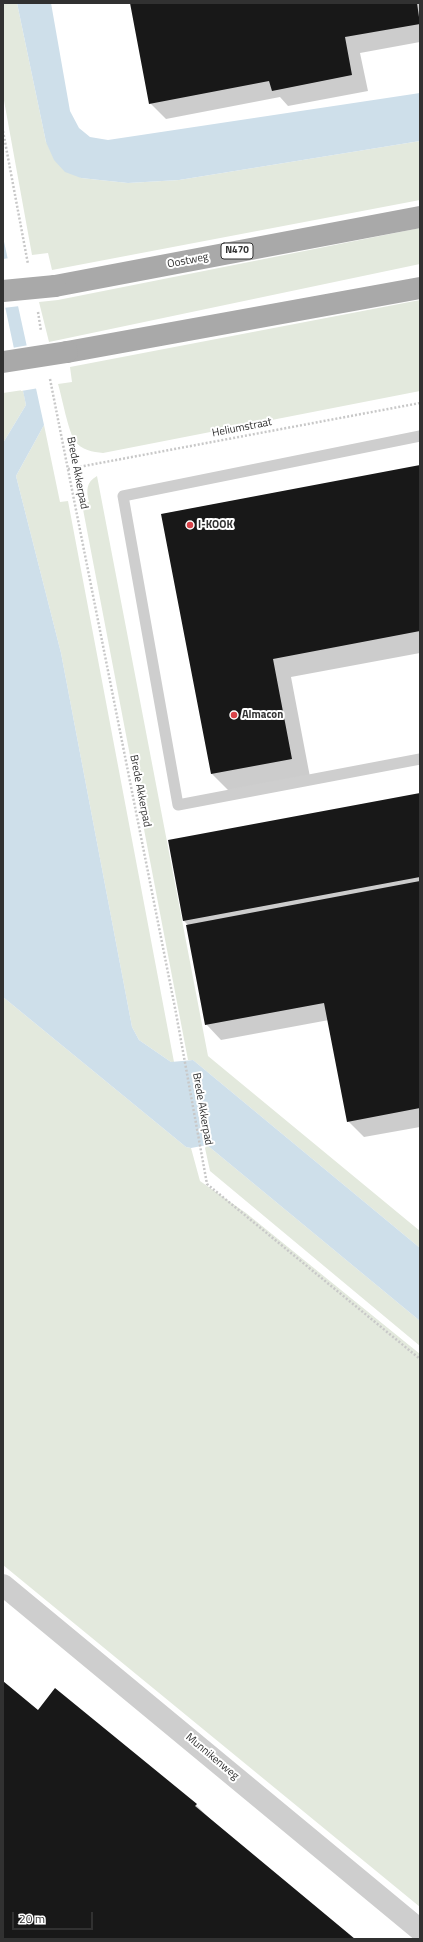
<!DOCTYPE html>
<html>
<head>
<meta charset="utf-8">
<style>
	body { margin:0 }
	#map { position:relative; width:423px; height:1942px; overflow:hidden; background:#fff; font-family:"Titillium Web",sans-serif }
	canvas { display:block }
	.frame { position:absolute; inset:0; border:4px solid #313131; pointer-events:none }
	.scale { position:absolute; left:12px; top:1912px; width:81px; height:18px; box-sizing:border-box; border:2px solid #313131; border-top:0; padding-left:5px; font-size:12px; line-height:14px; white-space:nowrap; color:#313131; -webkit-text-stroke:3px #fff; paint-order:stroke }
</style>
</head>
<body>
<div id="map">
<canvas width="423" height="1942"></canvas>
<div class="frame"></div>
<div class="scale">20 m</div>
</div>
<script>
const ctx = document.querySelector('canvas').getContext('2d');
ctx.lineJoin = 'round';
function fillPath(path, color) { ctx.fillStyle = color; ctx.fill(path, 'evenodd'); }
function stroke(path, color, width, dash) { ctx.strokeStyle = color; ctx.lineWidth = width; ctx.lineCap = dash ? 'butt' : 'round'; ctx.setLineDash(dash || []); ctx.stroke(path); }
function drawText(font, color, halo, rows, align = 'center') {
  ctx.font = font + ' "Titillium Web",sans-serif'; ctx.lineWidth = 4; ctx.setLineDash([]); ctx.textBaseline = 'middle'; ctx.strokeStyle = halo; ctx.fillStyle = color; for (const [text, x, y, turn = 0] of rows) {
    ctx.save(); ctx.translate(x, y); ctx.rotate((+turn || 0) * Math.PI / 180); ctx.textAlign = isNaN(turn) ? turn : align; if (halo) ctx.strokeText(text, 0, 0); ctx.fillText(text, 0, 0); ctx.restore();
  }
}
fillPath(new Path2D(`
	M3,3H17L46,142L81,178L128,183L179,180L420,141V200L52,270L48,253L32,255L3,95Z
	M420,228V264L49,342L39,302L58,300Z
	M420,300V391L103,453C93,452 81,450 75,441C68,431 62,397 58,384L72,382L70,367Z
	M23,390L26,405L3,443V393Z
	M44,425L60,502L68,501L174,1062H171L139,1040L132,1027L61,653L16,476Z
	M97,476L208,1056L420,1231V1248L193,1060H188L82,504L89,502C86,491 86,482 97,476Z
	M3,997L186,1147L191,1148L200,1181L246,1213L420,1354V1907L3,1565Z
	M207,1145L420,1321V1346L210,1171L205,1148Z`), '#e3e9dd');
fillPath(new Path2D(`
	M17,3H51L70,111L79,128L90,137L108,140L420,93V141L179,180L128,183L81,178L65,172L54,160L46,142Z
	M3,237L44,425L16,476L61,653L132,1027L139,1040L171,1062L193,1060L420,1248V1321L207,1145L191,1148L186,1147L3,997V443L26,405L3,297Z`), '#cedfea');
fillPath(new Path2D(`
	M10,258L20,306L3,308V259Z
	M29,345L39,388L21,391L12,348Z`), '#fff');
fillPath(new Path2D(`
	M131,3H420V42L360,53L368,91L288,106L280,97L166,119L150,103Z
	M420,466V653L291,677L310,777L230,792L212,774L163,514Z
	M420,794V1127L364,1137L348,1121L329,1020L221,1040L206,1024L189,926L184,921L169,841Z
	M3,1682L38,1711L55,1689L196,1805L212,1821L353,1939H3Z`), '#0003');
fillPath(new Path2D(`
	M130,3H417L420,24L345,37L352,75L272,91L269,81L149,104Z
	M420,465V631L273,659L292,759L211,774L161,514Z
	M420,793V877L183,921L168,840Z
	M420,881V1108L347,1122L324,1003L205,1025L186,925Z
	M3,1681L38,1710L55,1688L197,1804L195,1806L355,1939H3Z`), '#181818');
stroke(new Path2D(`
	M3,131L28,264
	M38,312L41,331
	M50,379L176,1013L207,1184L420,1359
	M68,469L420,403`), '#c8c8c8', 2.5, [2, 2]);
stroke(new Path2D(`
	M420,436L123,496L178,805L420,759`), '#cecece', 11);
stroke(new Path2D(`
	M3,1585L420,1930`), '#cecece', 22);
stroke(new Path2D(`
	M55,286L420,217
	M67,352L420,288`), '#a9a9a9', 22);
stroke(new Path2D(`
	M3,291L55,286
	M3,362L67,352`), '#a9a9a9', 22);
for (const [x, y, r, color] of [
	[190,525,4,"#d84349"],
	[234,715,4,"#d84349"]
]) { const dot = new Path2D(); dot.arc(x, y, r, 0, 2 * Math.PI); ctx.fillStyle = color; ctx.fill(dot); stroke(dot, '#fff', 1.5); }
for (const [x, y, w] of [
	[237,251,32]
]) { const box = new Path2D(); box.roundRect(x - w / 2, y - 8, w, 16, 3); ctx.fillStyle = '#fff'; ctx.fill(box); stroke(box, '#313131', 1); }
drawText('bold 10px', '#313131', null, [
	["N470",237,251]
]);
drawText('11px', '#313131', '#fff', [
	["Oostweg",188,261,-11],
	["Heliumstraat",242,428,-11],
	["Brede Akkerpad",77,473,79],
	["Brede Akkerpad",140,791,79],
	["Brede Akkerpad",202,1109,80],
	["Munnikenweg",212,1757,40]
]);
drawText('bold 11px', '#313131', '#fff', [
	["I-KOOK",198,525],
	["Almacon",242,715]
], 'left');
</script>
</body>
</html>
